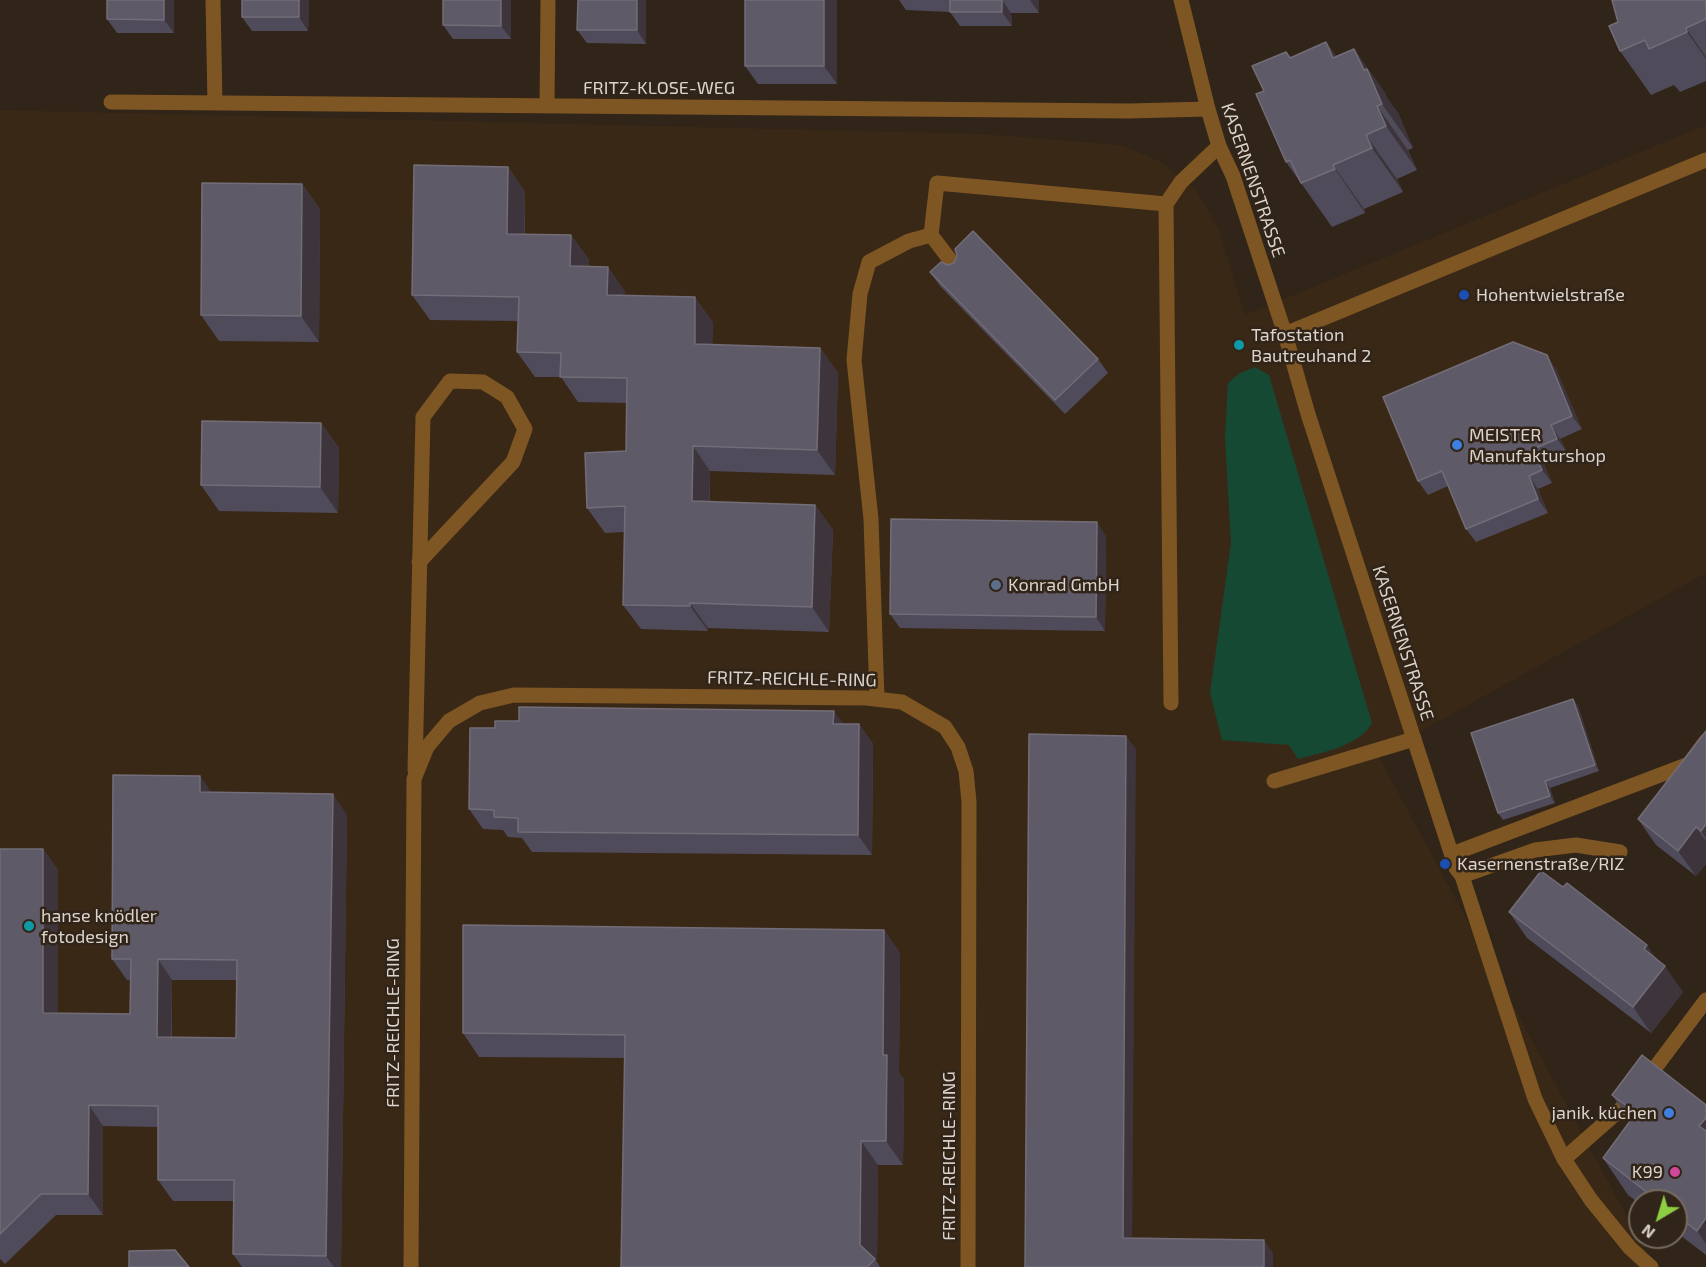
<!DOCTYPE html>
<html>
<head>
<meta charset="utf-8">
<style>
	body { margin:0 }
	#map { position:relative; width:1706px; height:1267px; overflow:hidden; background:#312418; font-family:"Exo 2",sans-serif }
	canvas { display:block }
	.north { position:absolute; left:1628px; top:1189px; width:60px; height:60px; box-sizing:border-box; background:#312418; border:2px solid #756a60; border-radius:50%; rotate:218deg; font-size:16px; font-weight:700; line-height:24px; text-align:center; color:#dcd4cc }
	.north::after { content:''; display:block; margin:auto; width:21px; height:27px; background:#8ece43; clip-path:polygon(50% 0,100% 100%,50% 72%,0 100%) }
</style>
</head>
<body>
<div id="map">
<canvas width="1706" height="1267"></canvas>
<div class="north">N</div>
</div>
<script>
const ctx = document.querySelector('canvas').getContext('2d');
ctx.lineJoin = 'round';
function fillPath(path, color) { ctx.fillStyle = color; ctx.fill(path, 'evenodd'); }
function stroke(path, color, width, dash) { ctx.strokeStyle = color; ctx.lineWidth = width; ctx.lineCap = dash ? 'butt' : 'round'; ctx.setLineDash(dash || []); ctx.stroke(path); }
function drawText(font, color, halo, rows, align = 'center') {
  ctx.font = font + ' "Exo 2",sans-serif'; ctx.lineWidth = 5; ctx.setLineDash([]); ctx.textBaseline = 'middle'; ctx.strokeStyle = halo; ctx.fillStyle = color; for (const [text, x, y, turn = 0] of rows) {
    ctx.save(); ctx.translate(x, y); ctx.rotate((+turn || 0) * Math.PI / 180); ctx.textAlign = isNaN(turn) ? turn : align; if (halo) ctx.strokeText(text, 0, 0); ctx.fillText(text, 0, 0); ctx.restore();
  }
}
fillPath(new Path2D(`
	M0,110L982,134L1120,145L1160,161L1196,190L1218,228L1245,315L1706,125V573L1378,755L1654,1267H0Z`), '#3a2816');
fillPath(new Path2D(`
	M1255,367L1269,375L1372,723C1358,747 1323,752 1298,759L1289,745L1222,740L1210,693L1231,543L1225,438L1228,383L1240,373Z`), '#154933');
stroke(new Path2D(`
	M957,269L931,235L937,183L1166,204
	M877,699L871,519L854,360L860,294L869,262L909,241L931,235
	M1171,703L1166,204L1181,182L1219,146
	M1274,781L1414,739
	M1452,854L1689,764L1706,741
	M1462,876L1535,850L1576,845L1620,852
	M1564,1159L1631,1100L1706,1000`), '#7e5624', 15);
stroke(new Path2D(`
	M213,0L215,103
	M1181,0L1208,109L1219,146L1233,176L1285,334L1308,414L1456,868L1462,876L1535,1099L1564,1159L1591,1200L1630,1248L1651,1267
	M111,102L1129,111L1208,109
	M547,106L548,0
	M1285,334L1706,160
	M415,770L423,417L450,381L483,382L507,397L525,429L513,462L419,562
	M411,1267L414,779L427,747L449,721L480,703L514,695L866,698L902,702L945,727L958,747L966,771L969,802L968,1267`), '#7e5624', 15);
fillPath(new Path2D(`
	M174,0V33H117L107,19Z
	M309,0L308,31H252L242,17Z
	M511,0V39H453L443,25Z
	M578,0H646V44L587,43L577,30Z
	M837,0V84H758L745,66Z
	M899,0H1039V13H1011L1012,26H960L950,12L906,10Z
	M1706,0V81L1680,92L1674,85L1651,95L1620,51L1618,22Z
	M1326,42L1336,56L1354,49L1385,93L1387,98L1398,113L1413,148L1408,150L1417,170L1397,179L1403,192L1364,209L1365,213L1332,227L1286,162L1264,91L1291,58Z
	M508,167L525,192V234L571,235L589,260V267H608L625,292V296L713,322L712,345L820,348L838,373L835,475L710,471V502L815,505L833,530L829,632L708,628V631L641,629L623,605L624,532L605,533L587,508L626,451L627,403L578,402L561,377H535L517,352L518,321L430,320L412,295Z
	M302,184L320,209L319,342L219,341L201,315Z
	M930,272L1098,359L1108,373L1065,414L940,286Z
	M1556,369L1582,429L1560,439L1567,452L1543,462L1552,483L1538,489L1548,513L1476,542L1466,529L1448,486L1428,495L1418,481Z
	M321,423L339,448L338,513L219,511L201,485Z
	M1106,536L1105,631L900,628L890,614Z
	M1573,699L1578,706L1599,771L1550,788L1555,803L1503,820L1498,813Z
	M843,724H859L873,744L872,855L532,852L522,838L508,837L503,830L483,829L469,809Z
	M1706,731V864L1696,876L1656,845L1638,819Z
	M212,793L347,815L341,1267H242L233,1254L234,1201H173L158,1180V1127L103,1126V1215H56L5,1264L0,1259V849H43L58,870V1013L130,1014L131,980H127L112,959ZM172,980H237L236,1038L172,1037Z
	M1509,912L1657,960L1683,992L1651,1033L1527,938Z
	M884,930L900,953L899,1073L904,1079L903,1165H878L877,1262L880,1267H621L625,1058L479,1057L463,1033Z
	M1612,1095L1706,1105V1255L1676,1232V1201H1640V1204L1628,1195L1603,1158L1630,1121Z`), '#504b5b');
fillPath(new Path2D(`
	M164,0H174V33L164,20Z
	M299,0H309L308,31L299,17Z
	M501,0H511V39L501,26Z
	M637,0H646V44L637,30Z
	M824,0H837V84L824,66Z
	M1002,0L1011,13L1012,26L1002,12Z
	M1030,0H1039V13Z
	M1686,28L1706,57V59L1687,32Z
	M1326,42L1357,86L1333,58Z
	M1354,49L1385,93L1387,98L1398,113L1413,148L1382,104L1364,70Z
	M1377,106L1408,150L1417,170L1386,126Z
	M1366,135L1397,179L1403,192L1372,148Z
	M1333,165L1364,209L1365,213L1335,169Z
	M508,167L525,192L524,259L507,234Z
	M302,184L320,209L319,342L301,316Z
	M571,235L589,260L588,291L570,266Z
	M608,267L625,292V320L607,295Z
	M695,297L713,322L712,369L695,344Z
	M820,348L838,373L835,475L817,450Z
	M1547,355L1556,369L1582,429L1572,416Z
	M321,423L339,448L338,513L320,487Z
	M1551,425L1560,439L1567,452L1557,439Z
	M693,446L710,471L709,526L692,501Z
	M1533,449L1543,462L1552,483L1542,470Z
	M1529,476L1538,489L1548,513L1538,499Z
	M815,505L833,530L829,632L812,607Z
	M1097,522L1106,536L1105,631L1096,617Z
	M690,603L708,628V631L690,606Z
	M1573,699L1578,706L1599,771L1595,765Z
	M834,711L848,730L833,724Z
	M859,724L873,744L872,855L858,835Z
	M1126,736L1136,749L1132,1252L1123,1238Z
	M200,776L215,797L200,792Z
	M1545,781L1550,788L1555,803L1550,796Z
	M333,794L347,815L341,1267H334L326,1256Z
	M1706,824V838L1701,831Z
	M1696,827L1706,841V864L1696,876L1678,851Z
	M43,849L58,870V1034L43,1013Z
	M884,930L900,953L899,1073L904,1079L903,1165L886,1141L883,1055Z
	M1647,945L1663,968L1665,966L1683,992L1651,1033L1633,1007L1644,949Z
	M158,959L172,980L171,1058L157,1037Z
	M89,1105L103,1126V1215L88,1194Z
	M1706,1118V1135L1699,1126Z
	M861,1141L878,1165L877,1262L860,1245Z
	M1706,1218V1244L1697,1231Z
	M1264,1240L1273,1253V1267H1264Z`), '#3d353b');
const building = new Path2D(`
	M107,0H164V20L107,19Z
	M242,0H299V17H242Z
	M443,0H501V26L443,25Z
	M578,0H637V30H577Z
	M745,0H824V66H745Z
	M950,0H1002V12H950Z
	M1612,0H1706V19L1686,28L1687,32L1649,49L1645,40L1620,51L1609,26L1618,22Z
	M1326,42L1333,58L1354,49L1364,70L1367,69L1382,104L1377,106L1386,126L1366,135L1372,148L1333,165L1335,169L1301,183L1290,160L1286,162L1256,94L1264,91L1252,66L1286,52L1290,58Z
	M414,165L508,167L507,234L571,235L570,266L608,267L607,295L695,297V344L820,348L817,450L693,446L692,501L815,505L812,607L690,603V606L623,605L625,506L587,508L585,453L626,451L627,378L560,377L561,353L517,352L519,297L412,295Z
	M202,183L302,184L301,316L201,315Z
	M973,231L1098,359L1055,400L930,272L941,262L948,265L954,263L957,255L955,249Z
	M1513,342L1547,355L1572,416L1551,425L1557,439L1533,449L1542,470L1529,476L1538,499L1466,529L1442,471L1418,481L1383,397Z
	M202,421L321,423L320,487L201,485Z
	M891,519L1097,522L1096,617L890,614Z
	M1573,699L1595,765L1545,781L1550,796L1498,813L1471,733Z
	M519,707L834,711L833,724H859L858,835L518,832V818L494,817V810L469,809L470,728H495V721H519Z
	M1706,731V824L1701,831L1696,827L1678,851L1638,819Z
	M1029,734L1126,736L1123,1238L1264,1240V1267H1025Z
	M113,775L200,776V792L333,794L326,1256L233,1254L234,1180H158V1106L89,1105L88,1194H41L0,1234V849H43V1013L130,1014L131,959H112ZM158,959L237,960L236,1038L157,1037Z
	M1541,871L1563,887L1567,883L1647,945L1644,949L1665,966L1633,1007L1509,912Z
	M463,925L884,930L883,1055H887L886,1141H861L860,1245L875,1259L867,1267H621L625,1035L463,1033Z
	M1642,1055L1706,1105V1118L1699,1126L1706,1131V1218L1697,1231L1676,1215V1201H1658L1603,1158L1636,1113L1612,1095Z
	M175,1250L189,1267H129V1251Z`);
fillPath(building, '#5f5a68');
stroke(building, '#726d77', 1.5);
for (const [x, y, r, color] of [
	[1464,295,6,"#1a4fb4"],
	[1239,345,6,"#0f9aa8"],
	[1457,445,6,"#3f7fe0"],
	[996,585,6,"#5c6f8a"],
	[1445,864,6,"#1a4fb4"],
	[29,926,6,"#0f9aa8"],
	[1669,1113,6,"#3f7fe0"],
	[1675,1172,6,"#d1479c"]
]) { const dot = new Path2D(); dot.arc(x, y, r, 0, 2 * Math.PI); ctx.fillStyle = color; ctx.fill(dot); stroke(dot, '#312418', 2); }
drawText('18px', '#dcd4cc', '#312418', [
	["FRITZ-KLOSE-WEG",659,88],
	["KASERNENSTRASSE",1253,180,71],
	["KASERNENSTRASSE",1403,643,72],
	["FRITZ-REICHLE-RING",792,679,1],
	["FRITZ-REICHLE-RING",393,1023,-90],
	["FRITZ-REICHLE-RING",949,1156,-90]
]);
drawText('18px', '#dcd4cc', '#312418', [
	["Hohentwielstraße",1476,295],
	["Tafostation",1251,335],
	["Bautreuhand 2",1251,356],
	["MEISTER",1469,435],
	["Manufakturshop",1469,456],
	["Konrad GmbH",1008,585],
	["Kasernenstraße/RIZ",1457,864],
	["hanse knödler",41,916],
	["fotodesign",41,937],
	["janik. küchen",1657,1113,"right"],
	["K99",1663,1172,"right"]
], 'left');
</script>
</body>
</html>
